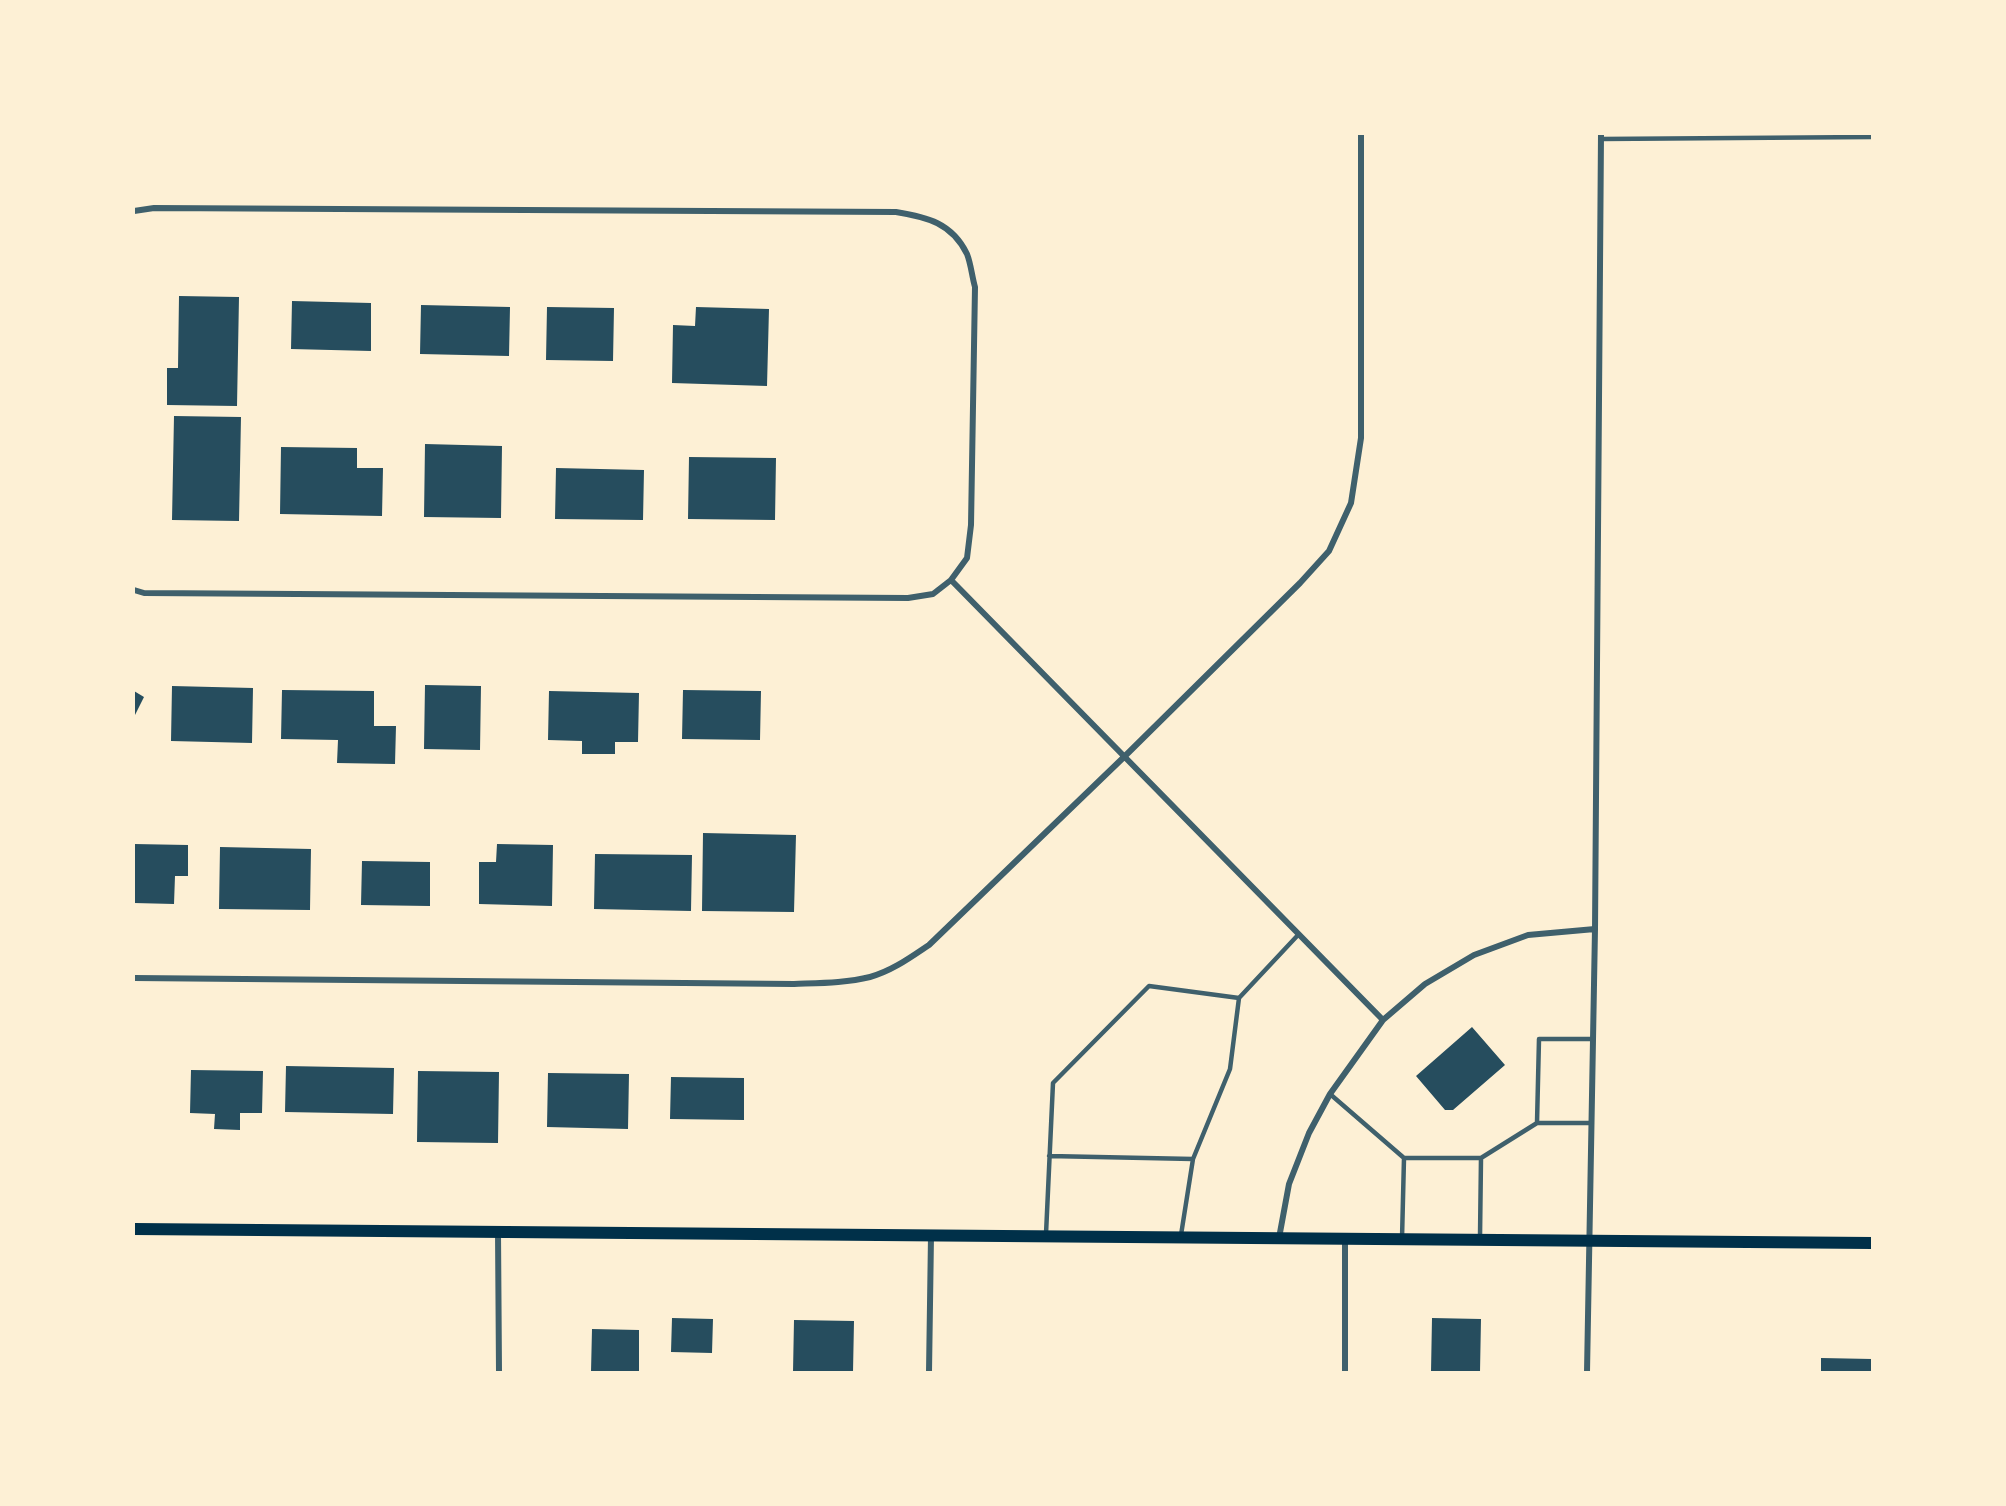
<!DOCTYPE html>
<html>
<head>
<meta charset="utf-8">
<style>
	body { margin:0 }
	#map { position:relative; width:2006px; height:1506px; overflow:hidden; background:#fdf0d5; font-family:"Noto Sans",sans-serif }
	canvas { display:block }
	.frame { position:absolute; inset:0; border:135px solid #fdf0d5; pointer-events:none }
</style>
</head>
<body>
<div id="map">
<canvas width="2006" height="1506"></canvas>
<div class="frame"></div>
</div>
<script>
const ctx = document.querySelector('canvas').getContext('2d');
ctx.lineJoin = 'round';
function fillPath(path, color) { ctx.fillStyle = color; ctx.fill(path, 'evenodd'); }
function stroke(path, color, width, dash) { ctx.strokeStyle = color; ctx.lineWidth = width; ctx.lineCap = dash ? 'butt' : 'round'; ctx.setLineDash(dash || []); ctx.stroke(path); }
fillPath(new Path2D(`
	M179,296L239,297L237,406L167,405V368H178Z
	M292,301L371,303V351L291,349Z
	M421,305L510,307L509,356L420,354Z
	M547,307L614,308L613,361L546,360Z
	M696,307L769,309L767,386L672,383L673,325L695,326Z
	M174,416L241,417L239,521L172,520Z
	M425,444L502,446L501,518L424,517Z
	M281,447L357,448V468H383L382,516L280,514Z
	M689,457L776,458L775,520L688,519Z
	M556,468L644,470L643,520L555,519Z
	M425,685L481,686L480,750L424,749Z
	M172,686L253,688L252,743L171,741Z
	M282,690L374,691V726H396L395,764L337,763L338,740L281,739Z
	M683,690L761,691L760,740L682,739Z
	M134,691L144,697L134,717Z
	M549,691L639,693L638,742H615V754H582V741L548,740Z
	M703,833L796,835L794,912L702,911Z
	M134,844L188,845V876H175L174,904L134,903Z
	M497,844L553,845L552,906L479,904V862H496Z
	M220,847L311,849L310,910L219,909Z
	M595,854L692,855L691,911L594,909Z
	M362,861L430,862V906L361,905Z
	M1472,1027L1505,1065L1453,1110H1445L1416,1076Z
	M286,1066L394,1068L393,1114L285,1112Z
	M191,1070L263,1071L262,1113H240V1130L214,1129L215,1114L190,1113Z
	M418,1071L499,1072L498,1143L417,1142Z
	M548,1073L629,1074L628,1129L547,1127Z
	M671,1077L744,1078V1120L670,1119Z
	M672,1318L713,1319L712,1353L671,1352Z
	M1432,1318L1481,1319L1480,1372H1431Z
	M794,1320L854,1321L853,1372H793Z
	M592,1329L639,1330V1372H591Z
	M1821,1358L1872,1359V1372H1821Z`), '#264d5e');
stroke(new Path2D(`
	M1601,139L1872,137
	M1330,1094L1404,1158H1481
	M1537,1123H1591
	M1049,1156L1193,1159
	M1046,1234L1053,1083L1149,986L1239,998L1298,935
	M1181,1235L1193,1159L1230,1069L1239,998
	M1480,1237L1481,1158L1537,1123L1539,1039H1592
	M1402,1239L1404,1158`), '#3f606c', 4.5);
stroke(new Path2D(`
	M134,211L154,208L896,212C927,217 952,223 967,254C971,264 972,277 975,287L971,525L967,558L951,580L933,594L908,598L144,593L134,590
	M951,580L1383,1020
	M134,978L794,984C819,983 846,983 870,977C892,971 911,957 929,945L1124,757L1300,583L1329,551L1351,503L1361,438V134
	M498,1232L499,1372
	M1279,1238L1289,1184L1309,1133L1330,1094L1383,1020L1425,984L1474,955L1528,935L1595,929
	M929,1372L931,1236
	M1345,1372V1239
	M1587,1372L1595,929L1601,134`), '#3f606c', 6);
stroke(new Path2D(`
	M134,1229L1872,1243`), '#003049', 12);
</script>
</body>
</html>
